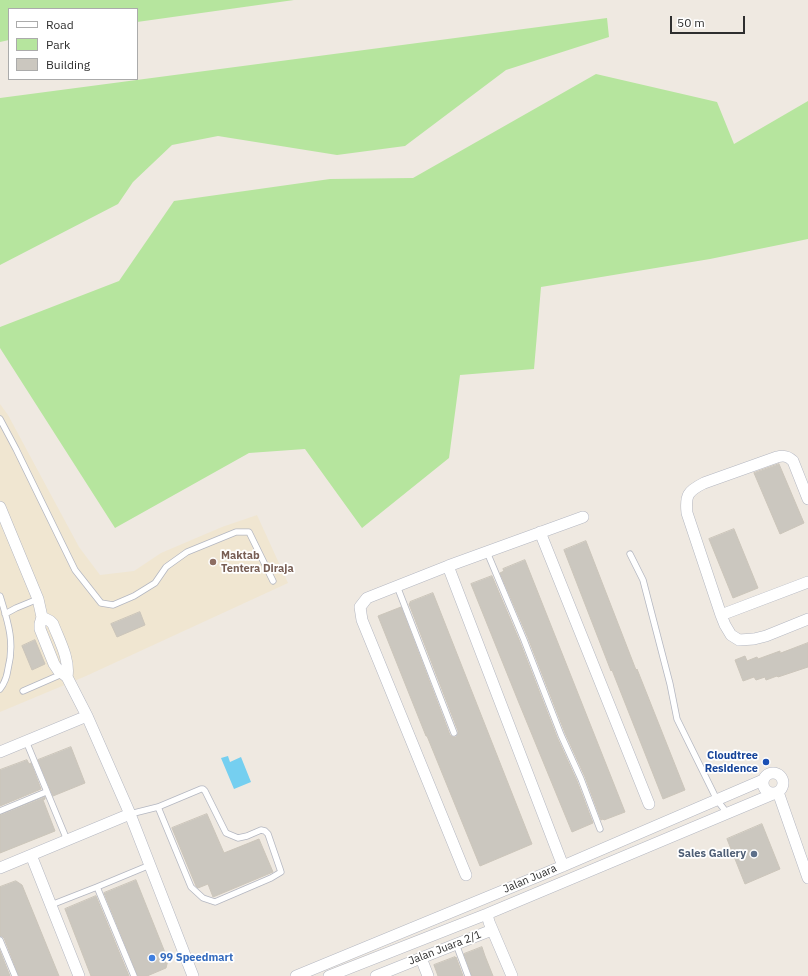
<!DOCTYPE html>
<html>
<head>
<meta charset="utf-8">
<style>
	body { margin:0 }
	#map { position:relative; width:808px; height:976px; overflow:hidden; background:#efe9e1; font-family:"IBM Plex Sans",sans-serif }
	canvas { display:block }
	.legend { position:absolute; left:8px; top:8px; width:130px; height:72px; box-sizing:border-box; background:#fff; border:1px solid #ababab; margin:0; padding:5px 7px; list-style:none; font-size:12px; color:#2e2e2e }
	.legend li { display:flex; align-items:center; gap:8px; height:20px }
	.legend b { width:20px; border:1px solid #ababab }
	.scale { position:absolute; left:670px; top:16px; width:75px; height:18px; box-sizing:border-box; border:2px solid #2e2e2e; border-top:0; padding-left:5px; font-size:12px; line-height:14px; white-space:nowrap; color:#2e2e2e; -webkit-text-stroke:3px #fff; paint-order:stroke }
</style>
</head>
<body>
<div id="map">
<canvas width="808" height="976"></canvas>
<ul class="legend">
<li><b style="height:5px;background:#fff"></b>Road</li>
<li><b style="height:11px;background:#b6e59e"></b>Park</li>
<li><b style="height:11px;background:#cbc7bf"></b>Building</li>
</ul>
<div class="scale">50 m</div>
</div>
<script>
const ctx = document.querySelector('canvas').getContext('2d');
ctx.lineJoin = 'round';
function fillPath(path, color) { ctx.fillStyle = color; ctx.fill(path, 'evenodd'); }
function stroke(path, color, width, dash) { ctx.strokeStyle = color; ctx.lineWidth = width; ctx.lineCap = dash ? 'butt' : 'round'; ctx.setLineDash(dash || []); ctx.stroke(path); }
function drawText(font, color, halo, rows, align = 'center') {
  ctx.font = font + ' "IBM Plex Sans",sans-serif'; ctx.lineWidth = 3.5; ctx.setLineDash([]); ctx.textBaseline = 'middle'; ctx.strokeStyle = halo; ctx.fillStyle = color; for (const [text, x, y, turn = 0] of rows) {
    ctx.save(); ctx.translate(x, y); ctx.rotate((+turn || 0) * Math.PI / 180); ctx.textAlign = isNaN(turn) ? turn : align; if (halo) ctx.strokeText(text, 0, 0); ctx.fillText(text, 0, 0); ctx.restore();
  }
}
fillPath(new Path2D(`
	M0,404L8,415L79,547L100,575L134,571L161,553L222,527L257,515L288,583L86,676L0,712Z`), '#f0e6d1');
fillPath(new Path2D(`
	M0,0H294L137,22V9H9V40L0,42Z
	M607,18L609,37L506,70L405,146L337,155L218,136L172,145L133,182L118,204L0,265V98Z
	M596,74L717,102L734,144L808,101V239L710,259L541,287L534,369L460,375L449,458L362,528L305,449L249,453L115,528L0,348V327L119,281L174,201L330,179L413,178Z`), '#b6e59e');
fillPath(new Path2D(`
	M228,756L230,762L241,757L251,782L234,789L221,758Z`), '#75cff0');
const building = new Path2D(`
	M779,464L804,523L780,534L754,473Z
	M734,529L758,588L733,598L709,539Z
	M586,541L636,670L637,669L685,790L663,799L612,670L611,671L564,550Z
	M525,560L625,812L604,820L603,819L601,820L585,777L565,733L528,638L500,573L504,571L503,569Z
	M492,576L520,642L557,737L577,781L593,823L572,832L519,703L471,584Z
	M433,593L532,844L480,866L427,736H426L378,616L401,607L450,735L453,737H456L458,734V731L409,604L410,603V602Z
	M140,612L145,625L117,637L111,624Z
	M35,640L45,664L32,670L22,646Z
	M808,643V667L778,677L777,676L766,680L765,677L756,680L754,677L743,681L735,660L745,656L747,661L757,657L758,659L780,651V653Z
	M71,747L85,783L53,796L38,760Z
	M27,760L29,764L31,763L41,789L0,806V770Z
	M45,797V799L43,800L55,831L0,853V815Z
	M207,814L224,853L259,839L273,872L213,897L208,884L198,888L196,886L172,828Z
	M762,824L780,869L745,884L727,839Z
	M136,880L168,960L166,968L147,976H138L104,893Z
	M16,881L22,885L59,976H19L4,938L2,936H0V887Z
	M96,896L129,976H91L65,909Z
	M482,947L485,956L493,976H472L464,954Z
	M0,951L10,976H0Z
	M455,957V958L456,957L463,976H438L434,965Z`);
fillPath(building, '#cbc7bf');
stroke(building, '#cbc5ba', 1);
const lane = new Path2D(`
	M0,419L16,449L75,570L101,603L113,605L134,596L155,583L166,567L187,552L236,532H249L273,581
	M487,552L524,640L561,735L581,779L600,829
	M630,554L643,580L670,684L677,719L717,800L727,813
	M397,586L454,733
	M0,596C8,622 15,642 8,669C7,676 4,684 0,689
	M5,614L16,608L38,599
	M23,691L62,674
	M26,741L67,840
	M0,811L46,792
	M130,814L158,807L201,789H203L205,791L226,833L238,838L247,836L261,830L265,831L268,834L280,869L281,872L271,878L215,902L203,898L191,887L158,807
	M51,905L97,887
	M0,940L15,976
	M456,944L468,976
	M134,976L97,887L150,865`);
const street = new Path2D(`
	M808,499L793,461C788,456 784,455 777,457L704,483C688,491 685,495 687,513L721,615L725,625L731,635L739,640L754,639L766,636L808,619
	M0,507L38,599L42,617L40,624V629L54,664L58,670L67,677L87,716
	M540,532L649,804
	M448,566L563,866
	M721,615L808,582
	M42,617L50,621L53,624C59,640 70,659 67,677
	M0,752L87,716L130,814L193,976
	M763 783a10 10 0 1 1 20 0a10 10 0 1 1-20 0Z
	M778,792L808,878
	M31,855L79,976
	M0,868L130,814
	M466,875L362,620L360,607L367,598L448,566L583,517
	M487,914L489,922L512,976
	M421,958L428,976
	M296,976L563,866L763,780
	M329,976L487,914L778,792
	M376,976L421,958L492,930`);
stroke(lane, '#b4b7c1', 7);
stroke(street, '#b4b7c1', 12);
stroke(lane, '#fff', 5.5);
stroke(street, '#fff', 11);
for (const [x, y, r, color] of [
	[213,562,4,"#8d6e63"],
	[766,762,4,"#1a4fb4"],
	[754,854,4,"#5c6f8a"],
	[152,958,4,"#3f7fe0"]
]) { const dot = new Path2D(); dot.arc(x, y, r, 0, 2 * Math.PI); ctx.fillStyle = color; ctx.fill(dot); stroke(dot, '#fff', 1.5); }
drawText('bold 11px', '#785e54', '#fff', [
	["Maktab",221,556],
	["Tentera Diraja",221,569]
], 'left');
drawText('bold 11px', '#164399', '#fff', [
	["Cloudtree",758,756],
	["Residence",758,769]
], 'right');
drawText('bold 11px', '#4e5e75', '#fff', [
	["Sales Gallery",746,854]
], 'right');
drawText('11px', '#2e2e2e', '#fff', [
	["Jalan Juara",530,879,-23],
	["Jalan Juara 2/1",445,948,-21]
]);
drawText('bold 11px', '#366cbe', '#fff', [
	["99 Speedmart",160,958]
], 'left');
</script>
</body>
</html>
